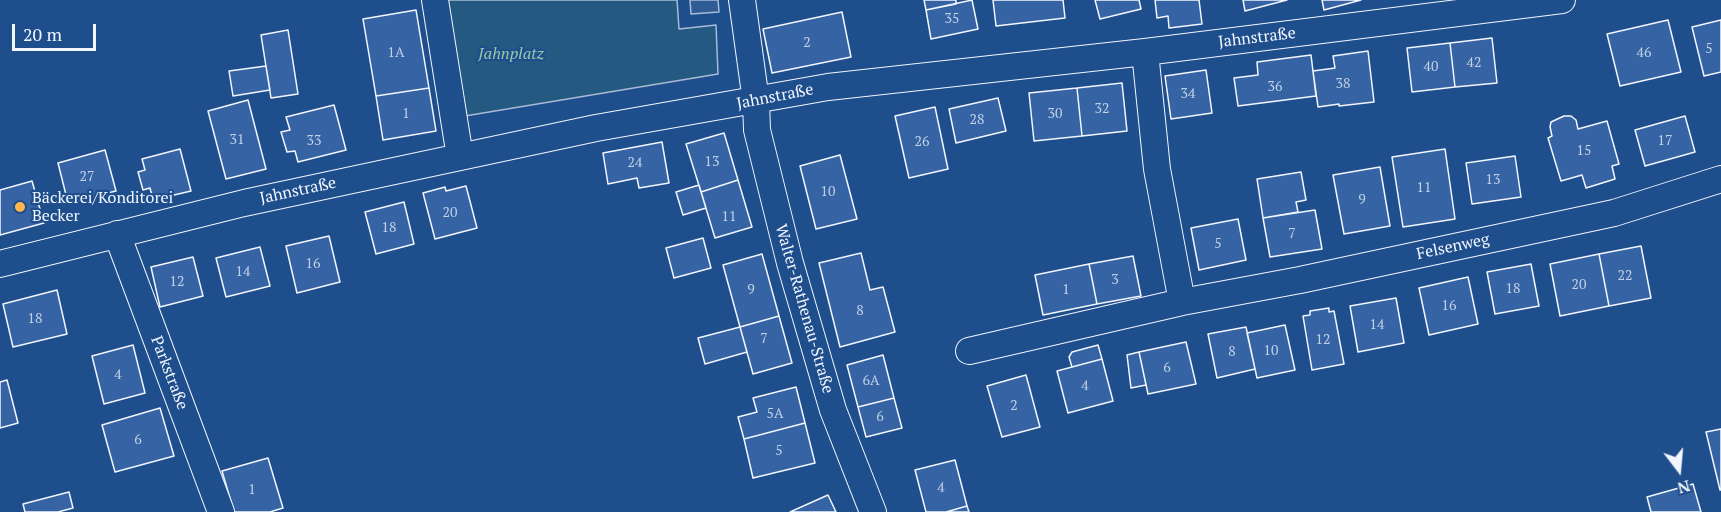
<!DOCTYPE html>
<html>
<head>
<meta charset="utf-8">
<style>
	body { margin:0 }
	#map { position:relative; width:1721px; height:512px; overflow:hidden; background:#1f4e8c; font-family:"PT Serif",serif }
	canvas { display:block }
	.north { position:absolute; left:1649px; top:440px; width:60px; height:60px; -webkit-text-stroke:4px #1f4e8c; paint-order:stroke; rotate:164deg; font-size:16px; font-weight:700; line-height:24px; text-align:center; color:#f2f6ff }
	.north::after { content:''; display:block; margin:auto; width:21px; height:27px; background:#f2f6ff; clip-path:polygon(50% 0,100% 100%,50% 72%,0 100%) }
	.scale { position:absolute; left:12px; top:24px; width:84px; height:27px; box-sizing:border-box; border:3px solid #f2f6ff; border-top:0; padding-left:8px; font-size:18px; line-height:21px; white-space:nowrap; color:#f2f6ff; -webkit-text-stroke:4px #1f4e8c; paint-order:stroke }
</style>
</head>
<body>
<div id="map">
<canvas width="1721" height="512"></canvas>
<div class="north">N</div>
<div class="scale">20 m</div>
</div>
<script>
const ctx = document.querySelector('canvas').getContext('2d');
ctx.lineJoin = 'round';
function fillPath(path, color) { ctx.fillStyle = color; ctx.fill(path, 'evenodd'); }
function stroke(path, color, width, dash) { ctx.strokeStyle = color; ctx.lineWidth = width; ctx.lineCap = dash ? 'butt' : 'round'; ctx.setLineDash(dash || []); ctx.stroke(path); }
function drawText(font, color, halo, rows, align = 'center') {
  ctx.font = font + ' "PT Serif",serif'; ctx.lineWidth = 4.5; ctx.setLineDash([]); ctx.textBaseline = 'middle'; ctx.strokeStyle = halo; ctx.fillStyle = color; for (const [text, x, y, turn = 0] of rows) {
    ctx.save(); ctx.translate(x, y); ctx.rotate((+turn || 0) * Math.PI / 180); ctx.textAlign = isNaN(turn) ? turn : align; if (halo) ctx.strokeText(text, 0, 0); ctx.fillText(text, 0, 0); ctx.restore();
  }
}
const green = new Path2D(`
	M447,0H677L679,29L716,25L718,74L465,116Z`);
fillPath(green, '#245a82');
stroke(green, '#a8bbd7', 1.5);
const parking = new Path2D(`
	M690,0H718L719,12L691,14Z`);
fillPath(parking, '#305b95');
stroke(parking, '#a8bbd7', 1.5);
const building = new Path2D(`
	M924,0H956V4L926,10Z
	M972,0L978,29L931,39L926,10Z
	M993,0H1063L1065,18L996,26Z
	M1095,0H1139L1141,9L1100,19Z
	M1155,0H1199L1202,24L1169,28L1168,16L1157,18Z
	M1243,0H1287L1245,11Z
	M1322,0H1361L1324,10Z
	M416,10L429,88L376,96L363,19Z
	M842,12L851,57L772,73L763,29Z
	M1668,20L1681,72L1620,86L1607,34Z
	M1721,20V72L1704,76L1692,27Z
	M288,30L298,94L271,98L261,35Z
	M1492,38L1497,83L1455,87L1450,43Z
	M1450,43L1455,87L1412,92L1407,48Z
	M1368,51L1374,102L1339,106V104L1318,107L1313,71L1335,68L1333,56Z
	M1311,55L1316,96L1238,106L1234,78L1258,75L1257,62Z
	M266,66L270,90L233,96L229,71Z
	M1206,70L1212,113L1171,119L1165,76Z
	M1122,83L1127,131L1082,136L1077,88Z
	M429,88L436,131L383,140L376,96Z
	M1077,88L1082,136L1034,141L1029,93Z
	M998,98L1006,131L956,143L949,109Z
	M248,100L266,169L226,179L208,111Z
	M334,105L346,150L298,162L295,151L287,152L281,132L290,130L286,117Z
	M935,107L948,169L909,178L895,116Z
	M1564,116H1571L1576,120L1578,129L1607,121L1619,164L1612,166L1615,179L1586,188L1582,175L1561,181L1548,138L1552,136L1550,127L1551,122Z
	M1685,116L1695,152L1645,166L1635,130Z
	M724,133L738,180L701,192L686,144Z
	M662,142L669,183L639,188L637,178L608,184L603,153Z
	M180,149L191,191L153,200L150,188L143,190L138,172L145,170L142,159Z
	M1445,149L1455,219L1403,227L1392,157Z
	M105,150L116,191L68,203L58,163Z
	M840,155L857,219L816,229L800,166Z
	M1515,156L1521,197L1472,204L1466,163Z
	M1380,167L1390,226L1344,234L1333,175Z
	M1301,172L1306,200L1296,202L1298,212L1263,218L1257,179Z
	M738,180L752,227L715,238L701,192Z
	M32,181L44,223L0,235V190Z
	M699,185L706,208L683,215L676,192Z
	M466,186L477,228L435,239L423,193L445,187L446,191Z
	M404,202L414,244L376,254L365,212Z
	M1315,210L1322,249L1270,257L1263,218Z
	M1238,219L1246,260L1199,270L1191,228Z
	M329,236L340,282L297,293L286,246Z
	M703,238L711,268L674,278L666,248Z
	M1641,246L1651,298L1609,306L1599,254Z
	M260,247L270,286L226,297L216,258Z
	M861,253L870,290L883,287L895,332L840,347L819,263Z
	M762,254L779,316L740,327L723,265Z
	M1599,254L1609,306L1560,316L1550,264Z
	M1133,256L1141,296L1097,304L1089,264Z
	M193,257L203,296L160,307L151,267Z
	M1089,264L1097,304L1043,315L1035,275Z
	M1531,264L1539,306L1495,314L1487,272Z
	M1468,277L1478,324L1429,335L1419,288Z
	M57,290L67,334L13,347L3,304Z
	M1396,298L1404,343L1358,352L1350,306Z
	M1329,308V312L1334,311L1344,364L1312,370L1303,316L1310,315V311Z
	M779,316L792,363L753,374L740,327Z
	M1285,325L1295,370L1257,378L1247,333Z
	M740,327L747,352L705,364L698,338Z
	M1246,327L1255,369L1217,378L1208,334Z
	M1186,342L1196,384L1148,394L1139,352Z
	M133,345L145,393L104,404L92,356Z
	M1098,345L1102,359L1072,367L1069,357L1072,352Z
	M1139,352L1146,385L1131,388L1127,355Z
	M883,355L894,398L858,407L847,365Z
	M1102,359L1113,401L1068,413L1057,371Z
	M1026,375L1040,427L1002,437L987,386Z
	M7,380L18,423L0,428V382Z
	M796,387L805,423L744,439L738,417L757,412L753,398Z
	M894,398L902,428L866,437L858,407Z
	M160,408L174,456L115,472L102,425Z
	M805,423L815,463L753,478L744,439Z
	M1721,429V490H1720L1706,432Z
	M268,458L283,508L270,512H234L222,471Z
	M955,460L967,506L946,512H926L915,470Z
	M1693,484L1701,512H1651L1647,497Z
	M69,492L73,508L58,512H25L23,504Z
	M828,495L836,512H790Z
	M967,506L969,512H946Z`);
fillPath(building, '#3563a3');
stroke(building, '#f2f6ff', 1.5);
const minor = new Path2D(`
	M435,0L460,157
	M742,0L756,101L757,130L790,263L833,410L873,512
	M1145,52L1157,169L1182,302
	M117,234L221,512
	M0,264L244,203L596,128L828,87L1145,52L1562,0
	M969,351L1182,302L1300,280L1614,213L1721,179`);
stroke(minor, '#f2f6ff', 28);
stroke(minor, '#1f4e8c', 26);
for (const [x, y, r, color] of [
	[20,207,6,"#ffb74d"]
]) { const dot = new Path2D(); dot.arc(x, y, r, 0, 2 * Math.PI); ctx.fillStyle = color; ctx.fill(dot); stroke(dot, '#1f4e8c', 2); }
drawText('14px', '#c3d1e8', null, [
	["35",952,19],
	["2",807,43],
	["5",1709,49],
	["1A",396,53],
	["46",1644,53],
	["42",1474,63],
	["40",1431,67],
	["38",1343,84],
	["36",1275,87],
	["34",1188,94],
	["32",1102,109],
	["1",406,114],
	["30",1055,114],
	["28",977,120],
	["31",237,140],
	["33",314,141],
	["17",1665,141],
	["26",922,142],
	["15",1584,151],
	["13",712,162],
	["24",635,163],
	["27",87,177],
	["13",1493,180],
	["11",1424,188],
	["10",828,192],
	["9",1362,200],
	["20",450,213],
	["11",729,217],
	["18",389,228],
	["7",1292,234],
	["5",1218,244],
	["16",313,264],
	["14",243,272],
	["22",1625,276],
	["3",1115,280],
	["12",177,282],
	["20",1579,285],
	["18",1513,289],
	["9",751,290],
	["1",1066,290],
	["16",1449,306],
	["8",860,311],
	["18",35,319],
	["14",1377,325],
	["7",764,339],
	["12",1323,340],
	["10",1271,351],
	["8",1232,352],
	["6",1167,368],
	["4",118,375],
	["6A",871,381],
	["4",1085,386],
	["2",1014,406],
	["5A",775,414],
	["6",880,417],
	["6",138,440],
	["5",779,451],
	["4",941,488],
	["1",252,490]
]);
drawText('16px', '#f2f6ff', '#1f4e8c', [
	["Jahnstraße",1257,38,-7],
	["Jahnstraße",775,97,-11],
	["Jahnstraße",298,191,-12],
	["Felsenweg",1453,247,-12],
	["Walter-Rathenau-Straße",804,309,74],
	["Parkstraße",169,373,69]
]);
drawText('italic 16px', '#97c8a6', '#1f4e8c', [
	["Jahnplatz",511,54]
]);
drawText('16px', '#f2f6ff', '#1f4e8c', [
	["Bäckerei/Konditorei",32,198],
	["Becker",32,216]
], 'left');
</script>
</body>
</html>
